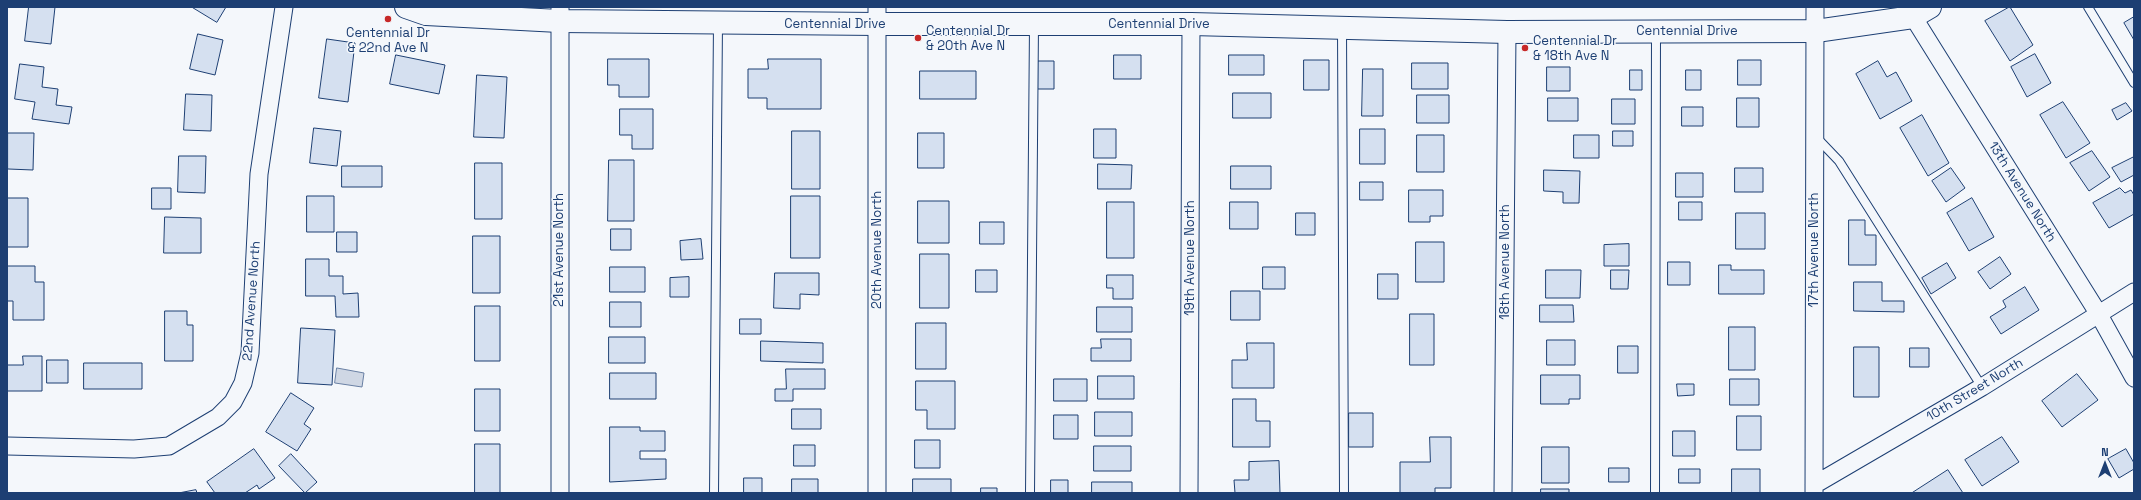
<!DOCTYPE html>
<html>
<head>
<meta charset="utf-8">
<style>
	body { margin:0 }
	#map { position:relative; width:2141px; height:500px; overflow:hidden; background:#f4f7fb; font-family:"Space Grotesk",sans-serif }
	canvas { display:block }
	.frame { position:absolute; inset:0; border:8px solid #1d3f73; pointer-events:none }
	.north { position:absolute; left:2085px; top:444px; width:40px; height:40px; -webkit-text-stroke:3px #f4f7fb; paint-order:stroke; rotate:0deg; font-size:11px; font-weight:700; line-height:16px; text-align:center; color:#1d3f73 }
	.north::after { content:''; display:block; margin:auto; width:14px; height:18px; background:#1d3f73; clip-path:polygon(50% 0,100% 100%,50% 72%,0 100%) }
</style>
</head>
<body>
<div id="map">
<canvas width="2141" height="500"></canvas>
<div class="frame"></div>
<div class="north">N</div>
</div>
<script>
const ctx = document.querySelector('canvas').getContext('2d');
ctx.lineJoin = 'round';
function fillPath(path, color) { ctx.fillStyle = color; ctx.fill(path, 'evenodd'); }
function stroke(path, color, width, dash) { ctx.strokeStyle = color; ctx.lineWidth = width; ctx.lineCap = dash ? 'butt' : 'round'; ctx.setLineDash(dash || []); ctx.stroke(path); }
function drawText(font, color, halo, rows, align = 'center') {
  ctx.font = font + ' "Space Grotesk",sans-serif'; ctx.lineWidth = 3; ctx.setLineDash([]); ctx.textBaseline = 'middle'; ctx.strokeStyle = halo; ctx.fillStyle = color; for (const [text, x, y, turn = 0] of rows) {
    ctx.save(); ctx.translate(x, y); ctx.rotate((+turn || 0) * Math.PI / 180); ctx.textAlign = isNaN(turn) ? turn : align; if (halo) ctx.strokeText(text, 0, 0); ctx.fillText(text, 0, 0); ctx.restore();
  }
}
const water = new Path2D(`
	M337,368L364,373L362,387L335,383Z`);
fillPath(water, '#cfd7e4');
stroke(water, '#687fa3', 1);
const building = new Path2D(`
	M29,7H55L51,44L25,41Z
	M192,7H226L217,22Z
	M2010,7L2033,45L2010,61L1985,21Z
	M2134,17V40L2124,23Z
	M198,34L223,40L215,75L190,69Z
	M327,39L355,43L348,102L319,98Z
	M2035,54L2051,83L2027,97L2011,67Z
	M396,55L445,65L439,94L390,84Z
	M1114,55H1141V79H1114Z
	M1229,55H1264V75H1229Z
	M608,59H649V97H619V85H608Z
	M768,59H821V109H767V98H748V69H768Z
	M1304,60H1329V90H1304Z
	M1738,60H1761V85H1738Z
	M1038,61H1054V89H1038Z
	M1878,61L1887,77L1896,72L1912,101L1880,119L1856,74Z
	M1412,63H1448V89H1412Z
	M20,64L44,67L42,87L58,89L56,105L72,107L69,124L32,119L35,102L15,99Z
	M1547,67H1570V91H1547Z
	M1363,69H1383V116H1362Z
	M1630,70H1642V90H1630Z
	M1686,70H1701V90H1686Z
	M920,71H976V99H920Z
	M477,75L507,77L504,138L474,137Z
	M1233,93H1271V118H1233Z
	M186,94L212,95L211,131L184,130Z
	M1417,95H1449V123H1417Z
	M1548,98H1578V121H1548Z
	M1737,98H1759V127H1737Z
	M1612,99H1635V124H1612Z
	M2063,102L2090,143L2066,158L2040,115Z
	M2126,103L2132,111L2117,120L2112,110Z
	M1682,107H1703V126H1682Z
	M620,109H653V149H632V135H620Z
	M1922,115L1949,163L1928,176L1900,128Z
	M314,128L341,131L337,166L310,163Z
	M1094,129H1116V158H1094Z
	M1360,129H1385V164H1360Z
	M792,131H820V189H792Z
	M1613,131H1633V146H1613Z
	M8,133H34L33,170L8,169Z
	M918,133H944V168H918Z
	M1417,135H1444V172H1417Z
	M1574,135H1599V158H1574Z
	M2092,151L2110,177L2089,191L2070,163Z
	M179,156H206L205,193L178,192Z
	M2134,157V175L2121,182L2112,168Z
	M609,160H634V221H608Z
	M475,163H502V219H475Z
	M1098,164L1132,165L1131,189H1098Z
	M342,166H382V187H342Z
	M1231,166H1271V189H1231Z
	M1735,168H1763V192H1735Z
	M1951,168L1965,188L1946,202L1932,181Z
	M1544,170L1580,171L1579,203H1563V192L1544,191Z
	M1676,173H1703V197H1676Z
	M1360,182H1383V200H1360Z
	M152,188H171V209H152Z
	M2120,188L2125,193L2131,190L2134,195V214L2109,228L2093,203Z
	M1409,190H1443V216H1430V222H1409Z
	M307,196H334V232H307Z
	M791,196H820V258H791Z
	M7,198H28V247H7Z
	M1972,198L1994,237L1969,251L1947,213Z
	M918,201H949V243H918Z
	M1107,202H1134V258H1107Z
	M1230,202H1258V229H1230Z
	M1679,202H1702V220H1679Z
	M1296,213H1315V235H1296Z
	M1736,213H1765V249H1736Z
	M165,217L201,218V253H164Z
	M1849,220H1865V235H1876V265H1849Z
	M980,222H1004V244H980Z
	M611,229H631V250H611Z
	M337,232H357V252H337Z
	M473,236H500V293H473Z
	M701,239L703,259L681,260L680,241Z
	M1416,242H1444V282H1416Z
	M1629,244V266H1604V245Z
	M920,254H949V308H920Z
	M2000,257L2011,274L1990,289L1978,272Z
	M306,259H329V276H343V294L358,293L359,317H336L335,296H306Z
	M1668,262H1690V285H1668Z
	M1947,263L1956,278L1931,294L1922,278Z
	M1719,265H1731V270H1764V294H1719Z
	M7,266H35V282H44V320H13V301H7Z
	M610,267H645V292H610Z
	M1263,267H1285V289H1263Z
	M976,270H997V292H976Z
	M1546,270H1581L1580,298H1546Z
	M1611,270H1629L1628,289H1611Z
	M775,273H819V295L800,294V309L774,308Z
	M1378,274H1398V299H1378Z
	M1107,275H1133V299H1113V288H1107Z
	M689,277V297H670V278Z
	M1854,282H1882V301H1904V312L1854,311Z
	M2025,287L2039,310L2001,334L1990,317L2006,307L2003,301Z
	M1231,291H1260V320H1231Z
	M610,302H641V327H610Z
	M1540,305H1573L1574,322H1540Z
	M475,306H500V361H475Z
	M1097,307H1132V332H1097Z
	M165,311H187V325H193V361H165Z
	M1410,314H1434V365H1410Z
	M740,319H761V334H740Z
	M916,323H946V369H916Z
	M1729,327H1755V370H1729Z
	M301,328L335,330L332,385L298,383Z
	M609,337H645V363H609Z
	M1101,339H1131V361H1091V348H1101Z
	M1547,340H1575V365H1547Z
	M761,341L823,343V363L761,361Z
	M1247,343H1274V388H1232V360H1247Z
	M1618,346H1638V373H1618Z
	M1854,347H1879V397H1854Z
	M1910,348H1929V367H1910Z
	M23,356H42V391H7V365H23Z
	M47,360H68V383H47Z
	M84,363H142V389H84Z
	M786,369H825V389H793V401H775V389H786Z
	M610,373H656V399H610Z
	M2077,374L2098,400L2062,427L2042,401Z
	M1541,375H1580V399H1569V404H1541Z
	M1098,376H1134V399H1098Z
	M1054,379H1087V401H1054Z
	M1730,379H1759V405H1730Z
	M916,381H955V429H927V410H916Z
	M1677,384H1694V395L1678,396Z
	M475,389H500V431H475Z
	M291,393L314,408L304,424L311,429L297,451L266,432Z
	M1233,399H1256V421H1270V447H1233Z
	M792,409H821V429H792Z
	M1095,412H1132V436H1095Z
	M1349,413H1373V447H1349Z
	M1054,415H1078V439H1054Z
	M1737,416H1761V450H1737Z
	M610,427H640V431H665V451H640V459H666V479L610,482Z
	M1673,431H1695V456H1673Z
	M1430,437H1451V488H1435V493H1400V462H1430Z
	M2002,437L2019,462L1982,486L1965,460Z
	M915,440H940V468H915Z
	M475,444H500V493H475Z
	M794,445H815V466H794Z
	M1094,446H1131V471H1094Z
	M1542,447H1569V483H1542Z
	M254,449L275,478L259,489L257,485L245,493H215L207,482Z
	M2126,449L2134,463V469L2119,478L2108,459Z
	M291,454L317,482L305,493L279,466Z
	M1279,461L1280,493H1235L1234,480H1249V462Z
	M1609,468H1629V482H1609Z
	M1679,469H1700V483H1679Z
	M1732,469H1760V493H1732Z
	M1948,470L1963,493H1912Z
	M744,478H762V493H744Z
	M792,479H818V493H792Z
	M913,479H951V493H913Z
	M1051,480H1068V493H1051Z
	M1092,482H1132V493H1092Z
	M981,488H997V493H981Z
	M1541,489H1569V493H1541Z
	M196,490L197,493H179Z`);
fillPath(building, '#d5e0f0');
stroke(building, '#1d3f73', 1);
const lane = new Path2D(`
	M2088,7L2134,83
	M1342,28L1344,493
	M1817,138L1839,161L1982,387
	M714,493L718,23
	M1030,493L1034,25
	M1655,493L1656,32`);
const street = new Path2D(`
	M560,7V493
	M1907,7L2098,313L2134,378
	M7,446L134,449L169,446L218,417L233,402L243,383L250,353L259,174L284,7
	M1814,485L1982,387L2134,292
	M877,493V7
	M1189,493L1191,24
	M1503,493L1507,32
	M1814,493L1815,7`);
const secondary = new Path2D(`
	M406,7L426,14L559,21L877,24H1191L1507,32L1816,31L1913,17L1930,7`);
stroke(lane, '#1d3f73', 10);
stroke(street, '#1d3f73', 19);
stroke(secondary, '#1d3f73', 24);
stroke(lane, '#f4f7fb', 8);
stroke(street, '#f4f7fb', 17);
stroke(secondary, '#f4f7fb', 22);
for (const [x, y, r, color] of [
	[388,19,4,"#c62828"],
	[918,38,4,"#c62828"],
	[1525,48,4,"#c62828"]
]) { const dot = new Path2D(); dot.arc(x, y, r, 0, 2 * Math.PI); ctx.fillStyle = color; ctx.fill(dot); stroke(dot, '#f4f7fb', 1.5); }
drawText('13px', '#1d3f73', '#f4f7fb', [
	["Centennial Drive",835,24],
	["Centennial Drive",1159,24],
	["Centennial Drive",1687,31],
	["13th Avenue North",2022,192,58],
	["21st Avenue North",559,250,-90],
	["20th Avenue North",877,250,-90],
	["17th Avenue North",1814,250,-90],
	["19th Avenue North",1190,258,-90],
	["18th Avenue North",1505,262,-90],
	["22nd Avenue North",252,301,-86],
	["10th Street North",1975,390,-31]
]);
drawText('13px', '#1d3f73', '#f4f7fb', [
	["Centennial Dr",926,31],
	["& 20th Ave N",926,46],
	["Centennial Dr",388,33,"center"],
	["& 22nd Ave N",388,48,"center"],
	["Centennial Dr",1533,41],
	["& 18th Ave N",1533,56]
], 'left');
</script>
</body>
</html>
